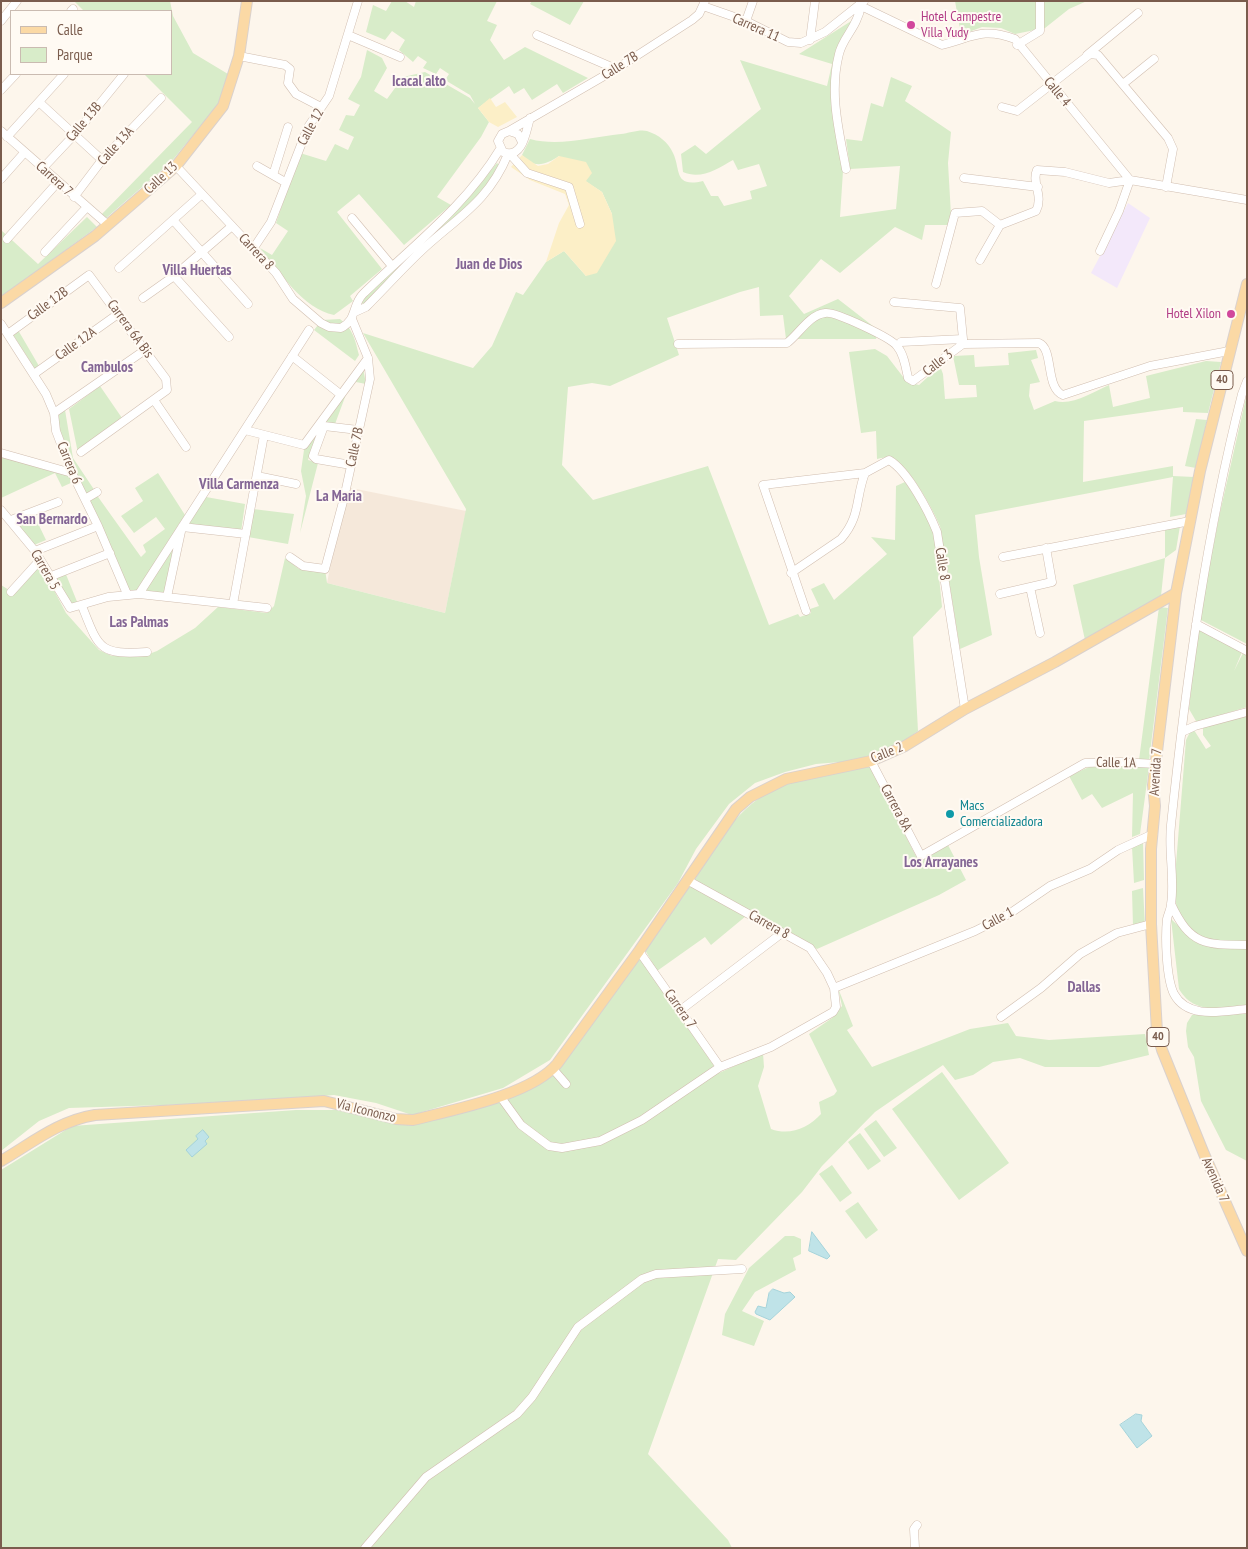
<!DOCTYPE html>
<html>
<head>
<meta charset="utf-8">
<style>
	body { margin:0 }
	#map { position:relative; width:1248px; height:1549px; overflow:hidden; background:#fdf6ec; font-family:"PT Sans Narrow",sans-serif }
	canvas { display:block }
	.frame { position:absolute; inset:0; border:2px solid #7a5c4d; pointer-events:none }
	.legend { position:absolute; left:10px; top:10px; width:162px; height:65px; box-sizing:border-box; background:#fffaf3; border:1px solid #cabbb1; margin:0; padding:6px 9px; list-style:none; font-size:15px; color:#7a5c4d }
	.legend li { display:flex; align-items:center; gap:10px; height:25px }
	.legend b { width:25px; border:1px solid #cabbb1 }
</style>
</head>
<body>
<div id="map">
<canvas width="1248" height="1549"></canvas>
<div class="frame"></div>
<ul class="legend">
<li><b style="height:6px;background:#fbd9a5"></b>Calle</li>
<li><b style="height:14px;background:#d8ecc9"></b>Parque</li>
</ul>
</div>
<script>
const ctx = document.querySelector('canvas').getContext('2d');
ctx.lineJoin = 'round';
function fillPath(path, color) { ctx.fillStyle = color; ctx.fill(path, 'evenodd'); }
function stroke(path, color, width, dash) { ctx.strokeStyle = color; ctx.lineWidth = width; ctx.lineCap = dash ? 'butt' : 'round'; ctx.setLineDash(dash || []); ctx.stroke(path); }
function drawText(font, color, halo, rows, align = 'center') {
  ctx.font = font + ' "PT Sans Narrow",sans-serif'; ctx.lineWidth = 4; ctx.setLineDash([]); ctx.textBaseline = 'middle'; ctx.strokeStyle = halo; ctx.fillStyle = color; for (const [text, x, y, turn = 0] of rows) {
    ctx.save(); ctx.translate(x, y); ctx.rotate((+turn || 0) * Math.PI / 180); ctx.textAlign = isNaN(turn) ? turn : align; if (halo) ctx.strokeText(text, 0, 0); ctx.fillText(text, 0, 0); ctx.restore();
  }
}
fillPath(new Path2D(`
	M346,487L466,511L445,613L327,583Z`), '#f5e8da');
fillPath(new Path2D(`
	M1128,203L1150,218L1117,288L1091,273Z`), '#f3e8fa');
fillPath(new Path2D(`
	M74,1H170L173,16L193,53L228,74L220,102L171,162L105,219L101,215L192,122L144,74H171V11H84Z
	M392,1H405L414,7L416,1H497L487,21L497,25L490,40L504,60L525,47L588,78L563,93L557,84L532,100L524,88L514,94L509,86L478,108L489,122L481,137L437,197L451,205L404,245L359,194L337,212L382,269L350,296L353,301L334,315C303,309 279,271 260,248L272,255L288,231L276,223L300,153L326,161L335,144L348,150L354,137L339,130L346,115L354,116L360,105L348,99L361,77L367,50L382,58L387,68L374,91L387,99L403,77L425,72L470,98L475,104L470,95L445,80L449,74L440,68L436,74L423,68L427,62L418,56L413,62L399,50L405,40L392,31L385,40L366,32L373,5L386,11Z
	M532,1H584L570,25L530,4Z
	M955,1H1087L1069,9L1045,28L1015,34L1001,28L982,27L961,35Z
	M856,18L835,52L837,54L832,102L843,171L840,217L896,209L900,166L850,169L846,139L862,141L871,103L883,107L891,77L912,86L905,101L951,132L948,163L951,215L949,225H925L922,240L895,227L840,273L821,259L789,296L804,314L838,299L878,330L876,339H786L783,315L760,316L759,287L740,292L667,318L679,355L610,386L592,383L568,387L562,465L593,500L708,466L769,625L798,614L800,617L811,613L810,609L819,606L811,589L824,583L834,600L887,554L871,537L895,540L896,486L905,482L929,517L935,536L942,607L913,637L918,731L901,743L868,756L852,761L816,764L785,772L755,783L729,804L696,849L678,883L550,1060L503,1088L412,1115L376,1103L334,1095L261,1102L69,1108L39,1121L1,1151V585L9,590L38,560L66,613L99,650L112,656L149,654L157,651L195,628L218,607L267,613L274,606L285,558L299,569H325L327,583L445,613L466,509L363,333L473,368L492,346L516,292L523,295L546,262L564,251L586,276L612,214L602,192L585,181L559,156C546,165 533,169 522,155L530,139C559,147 591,137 621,134C629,133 640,129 647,131C659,135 668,142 673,153C681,169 673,188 703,181L711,196H718L724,206L752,199L750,191L767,186L759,164L738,170L733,160C717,169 701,180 683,172L681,154L695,145L706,154L761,109L740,60L827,86L832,64L799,54Z
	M497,163L501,167L479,197L364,305L359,300L414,247L448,220Z
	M87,217L97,227L1,297V230L38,264Z
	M340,319C353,329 355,339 359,355L355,361L314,330L322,320Z
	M18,330L39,366L35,369L12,333Z
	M875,349L887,356L907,382L919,385L940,366L943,374L945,399L977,397L976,385H959L953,356L974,355L975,367L1009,365L1008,353L1036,350L1038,358L1031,360L1040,382L1030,384L1029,396L1034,410L1055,401C1072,406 1093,392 1109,385L1113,407L1150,398L1146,376L1206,361L1221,362L1208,413L1183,412V407L1084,421L1083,482L1173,466V476L1194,477L1186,514L1170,517L1173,477L975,515L979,557L992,635L960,649L940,526C934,511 906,459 889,457C886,457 881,458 877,459L876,431L861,433L849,352Z
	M362,362L366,384L351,381L335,424L328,422L319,427L308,460L318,463L300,533L306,496L301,471L305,443Z
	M100,386L122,418L78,453L69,409Z
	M1247,393V644L1199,619L1219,517Z
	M65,410L73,458L95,491L85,496L62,438L56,414Z
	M1196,419L1207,420L1196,468L1185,466Z
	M1,455L72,475L75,481L62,487L55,473L1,498Z
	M158,473L185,515L137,590H129L87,499L96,494L141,557L146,552L143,545L165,529L156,517L134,533L121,516L143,501L135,488Z
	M206,497L245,504L241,532L186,525Z
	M253,509L294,514L288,544L248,537Z
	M33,513L46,540L34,545L15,522Z
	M1180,526L1176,550L1165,558L1161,596L1085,640L1073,585L1165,558V527Z
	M178,536L167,591L164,594L143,591Z
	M65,572L78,604L71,607L53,579Z
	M1159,607L1168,608L1149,761L1139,760Z
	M1197,629L1242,652L1234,671L1243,653L1247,655V707L1201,721H1196L1189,709Z
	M1247,714V943C1205,940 1178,939 1174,889L1186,740L1190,732L1194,730L1206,749L1211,746L1203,735V726Z
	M869,765L919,862L948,845L966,880L939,895L817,949L695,880C715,842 746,795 790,783C816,775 843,773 869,765Z
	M1089,767H1149L1140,834L1132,837L1133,793L1102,808L1092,794L1082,800L1069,776Z
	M1143,842L1144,880L1134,883L1132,847Z
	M691,885L746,916L711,945L705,937L657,971L645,950Z
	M1143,888L1145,926H1133L1132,891Z
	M1171,919L1187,934L1247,948V1006C1221,1008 1194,1015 1179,989Z
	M639,957L719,1073L763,1053L764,1067L758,1086L771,1129C790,1136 808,1128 821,1114L819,1102L834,1095L837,1091L809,1034L832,1018L842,1006L838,988L853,1026L847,1030L872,1067L970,1029L1008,1023L1016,1036L1049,1040L1145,1034L1149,1055L1099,1067H1045L1020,1058L993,1062L973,1075L955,1080L943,1065L875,1112L822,1166L802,1192L736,1260L718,1259L648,1454L728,1540L732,1548H1V1170L72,1126L296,1110H337L356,1111L398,1123L462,1112L557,1069Z
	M1247,1013V1161L1226,1150L1201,1101L1194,1057L1188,1047L1186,1031L1187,1023L1192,1015Z
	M942,1072L1009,1163L959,1200L892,1109Z
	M876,1120L897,1148L884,1157L864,1129Z
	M860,1133L881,1161L868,1170L848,1142Z
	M832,1165L852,1193L840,1202L819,1174Z
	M858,1202L878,1230L866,1239L845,1211Z
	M785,1236H794L801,1239V1254L793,1258L796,1270L755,1292L742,1311L764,1321L754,1346L722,1335L725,1314L749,1268Z`), '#d8ecc9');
fillPath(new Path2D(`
	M490,98L496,107L505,102L517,117L498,127L489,122L478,108Z
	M522,155L538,166L548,164L559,156L586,162L592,173L586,181L602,192L612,214L616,241L597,273L586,276L564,251L546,262L559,223L569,205L565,194L530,180L511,167Z`), '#fcefc7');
const water = new Path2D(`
	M203,1130L209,1137L205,1141L207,1144L192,1157L186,1150L198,1139L196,1136Z
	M812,1232L830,1256L827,1259L809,1251Z
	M773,1289L784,1293L790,1292L795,1297L770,1320L756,1314L755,1312L758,1306L766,1308L769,1293Z
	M1136,1414L1142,1415L1141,1421L1152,1436L1137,1448L1120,1425Z`);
fillPath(water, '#bfe3e8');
stroke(water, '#a5d3da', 1);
const minor = new Path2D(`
	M703,6L746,21L788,42L801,43L825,32L864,1
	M861,6L942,45C973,37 983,27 1015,39L1130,180L1247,200
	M71,11L73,9
	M1,21L17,1
	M746,21L753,1
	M348,35L400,57
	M537,35L616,69
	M810,40L815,1
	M1017,45L1040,31V1
	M1087,55L1138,13
	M239,56L285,65L290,69L288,83L296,94L321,107
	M1123,84L1154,59
	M1,90L16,74
	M39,102L102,160
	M1002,107L1017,111L1090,54L1098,55L1168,138L1173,149L1166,187
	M1,131L108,225
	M509,131L616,69L692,20L699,14L705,1
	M7,137L64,74
	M522,142L518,134L509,131L502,134L498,141L503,152C523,160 526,131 530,118
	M510,154L527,173L569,187L580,224
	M176,166L276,273L293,299L321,323L329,327L341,328C357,320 352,305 363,294C411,247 465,207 500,149
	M257,166L285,182
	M43,168L76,133L124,74
	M846,169C839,131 829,93 839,54C843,37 857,28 861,6
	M273,175L288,127
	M964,178L1038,187
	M1,179L24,153
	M74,197L102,160L161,98
	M352,218L392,266
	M173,220L248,304
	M7,239L58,182
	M253,249L271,222L308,127L329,96L358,1
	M1100,251L1119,211L1130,180
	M45,252L87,207
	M980,260L1000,225L1036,211C1044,195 1031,183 1037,170L1065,172L1109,183L1130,180
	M119,268L202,194
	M174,276L229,337
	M936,284L955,213L982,211L1000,225
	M143,298L174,276L232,226
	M894,302L960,308L963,339
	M355,312L366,307C384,289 401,270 420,252C456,218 488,203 508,154
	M1,324L46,394L54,413L56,431L72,473L98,526L127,594
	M8,334L89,275L166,379L167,390L81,452
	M901,342L963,339V342
	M678,344L787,343C799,334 809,315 825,313C835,311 891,338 897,346C904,354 906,368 908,378L913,381L963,344L1039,343C1054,349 1045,388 1063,395L1150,366L1229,351
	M292,356L340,394
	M34,374L118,314
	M1247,381L1242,394C1206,535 1186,680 1171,825C1168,851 1175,879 1171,904C1171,909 1168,914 1167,919C1165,936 1166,978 1174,994C1188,1020 1223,1011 1247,1009
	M154,400L186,447
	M54,413L145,350
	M245,430L304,445L368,358
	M1,453L72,473
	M351,465L316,459L313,456L324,426L358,430
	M257,476L296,484
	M85,499L97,492
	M1,510L35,551L70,608L108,597L139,594L267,608
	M11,520L58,502
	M35,551L98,526
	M290,557L303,566L325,569L344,498L370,379L368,358L352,319
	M1003,557L1190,521
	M791,573L841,539C861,516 855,499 865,473
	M49,577L110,553
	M1030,587L1040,633
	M11,592L40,560
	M139,594L309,330
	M1000,594L1052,582L1046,548
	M167,597L182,527L246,534
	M233,604L264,435
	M82,606C99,649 99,655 147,652
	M806,611L763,485L865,473L889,460C908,471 929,512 937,532L965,709
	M1196,624L1247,651
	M1182,732L1195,726L1247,712
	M871,761L921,856L1085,763L1120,762L1156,764
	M1171,904C1190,945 1205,945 1247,945
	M639,951L720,1067
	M834,988L975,931L1009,914L1050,886L1090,869L1118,850L1153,834
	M682,1009L782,933
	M1001,1017L1041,988L1080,954L1117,933L1151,924
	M553,1069L566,1084
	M500,1096L521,1125L549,1146L562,1148L600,1141L642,1120L720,1067L771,1047L833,1012L836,1007L834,988L827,973L810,948L687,880
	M365,1548L426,1477L517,1414L532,1397L578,1327L642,1279L656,1274L742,1269
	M915,1548L914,1529L917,1525`);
const major = new Path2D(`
	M1247,284L1200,471L1176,593L1153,785L1155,806L1151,849V924L1157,1032L1162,1050L1204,1154L1247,1251
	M1,303L95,236L176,166L223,106L239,56L247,1
	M1,1161C32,1143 58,1121 95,1115L324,1101L396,1119L413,1120C452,1110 531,1095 557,1064L639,951L736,809L750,797L786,779L871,761L905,746L965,709L1055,662L1176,593`);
stroke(minor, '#d1beb0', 9);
stroke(major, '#dad1cd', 12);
stroke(minor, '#fff', 8);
stroke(major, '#fbd9a5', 10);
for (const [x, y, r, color] of [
	[911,25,5,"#d1479c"],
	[1231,314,5,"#d1479c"],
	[950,814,5,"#0f9aa8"]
]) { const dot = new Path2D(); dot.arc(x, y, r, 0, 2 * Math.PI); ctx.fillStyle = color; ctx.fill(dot); stroke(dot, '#fffaf3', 2); }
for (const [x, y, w] of [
	[1222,380,22],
	[1158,1037,22]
]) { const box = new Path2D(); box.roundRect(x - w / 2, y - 9.5, w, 19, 4); ctx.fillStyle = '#fffaf3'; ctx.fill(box); stroke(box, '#7a5c4d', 1); }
drawText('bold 12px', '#7a5c4d', null, [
	["40",1222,380],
	["40",1158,1037]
]);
drawText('14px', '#b23c85', '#fffaf3', [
	["Hotel Campestre",921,17],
	["Villa Yudy",921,33],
	["Hotel Xilon",1221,314,"right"]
], 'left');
drawText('14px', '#7a5c4d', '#fffaf3', [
	["Carrera 11",756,28,24],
	["Calle 7B",620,66,-32],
	["Calle 4",1057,92,50],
	["Calle 13B",84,122,-50],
	["Calle 12",311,127,-61],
	["Calle 13A",116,146,-48],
	["Calle 13",161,178,-43],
	["Carrera 7",54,179,42],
	["Carrera 8",256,252,47],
	["Calle 12B",48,304,-36],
	["Carrera 6A Bis",130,329,54],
	["Calle 12A",76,344,-35],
	["Calle 3",938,363,-38],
	["Calle 7B",355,447,-78],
	["Carrera 6",69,463,68],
	["Calle 8",942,564,81],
	["Carrera 5",45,570,60],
	["Calle 2",887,753,-22],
	["Calle 1A",1116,763,1],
	["Avenida 7",1156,772,-87],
	["Carrera 8A",896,808,62],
	["Calle 1",998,919,-28],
	["Carrera 8",769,925,29],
	["Carrera 7",680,1009,55],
	["Vía Icononzo",366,1111,14],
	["Avenida 7",1215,1180,66]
]);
drawText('14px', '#0d838f', '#fffaf3', [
	["Macs",960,806],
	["Comercializadora",960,822]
], 'left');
drawText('bold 15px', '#846695', '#fffaf3', [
	["Icacal alto",419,82],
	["Juan de Dios",489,265],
	["Villa Huertas",197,271],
	["Cambulos",107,368],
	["Villa Carmenza",239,485],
	["La Maria",339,497],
	["San Bernardo",52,520],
	["Las Palmas",139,623],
	["Los Arrayanes",941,863],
	["Dallas",1084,988]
]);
</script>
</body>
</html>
